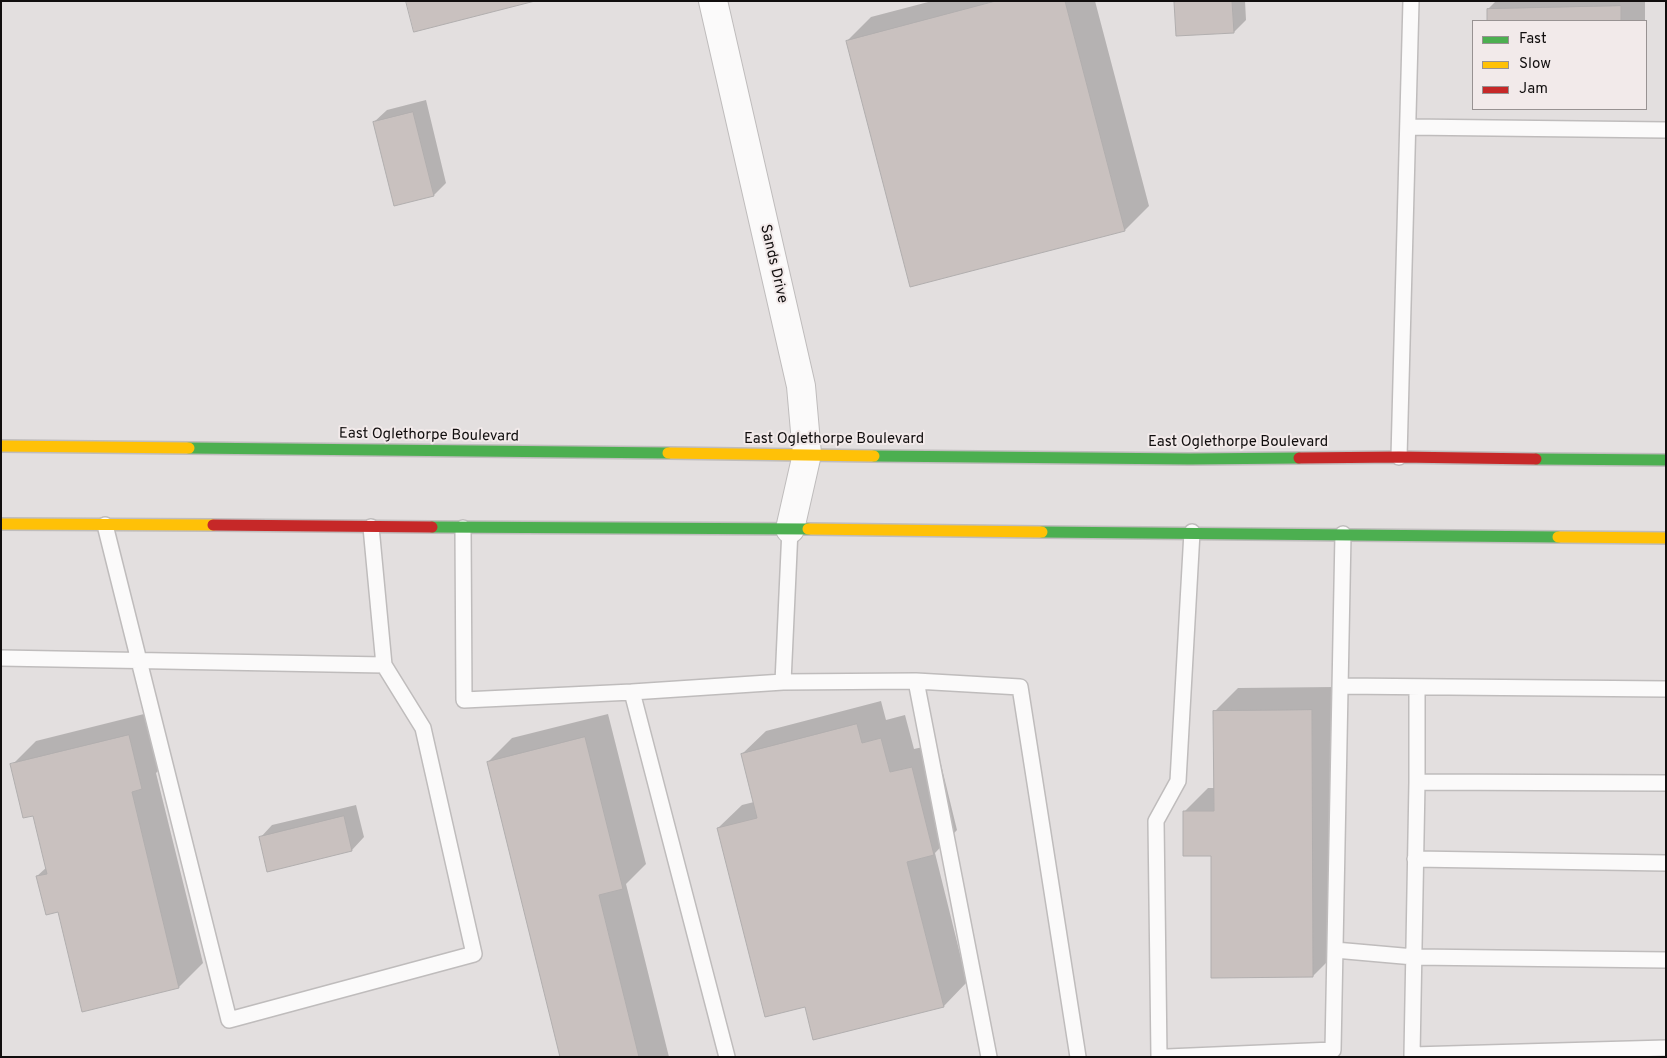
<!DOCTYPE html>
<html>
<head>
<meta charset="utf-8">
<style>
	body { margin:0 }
	#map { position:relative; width:1667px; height:1058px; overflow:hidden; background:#e3dfdf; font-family:Overpass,sans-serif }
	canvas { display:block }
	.frame { position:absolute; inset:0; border:2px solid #110e0e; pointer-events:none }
	.legend { position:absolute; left:1472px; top:20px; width:175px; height:90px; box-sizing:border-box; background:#f2eaea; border:1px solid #989292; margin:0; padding:6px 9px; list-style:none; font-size:15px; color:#110e0e }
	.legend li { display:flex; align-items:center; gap:10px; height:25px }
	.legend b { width:25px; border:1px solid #989292 }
</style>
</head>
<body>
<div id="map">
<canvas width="1667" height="1058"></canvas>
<div class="frame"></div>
<ul class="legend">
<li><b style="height:6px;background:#4caf50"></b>Fast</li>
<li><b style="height:6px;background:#ffc107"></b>Slow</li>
<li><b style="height:6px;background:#c62828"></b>Jam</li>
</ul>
</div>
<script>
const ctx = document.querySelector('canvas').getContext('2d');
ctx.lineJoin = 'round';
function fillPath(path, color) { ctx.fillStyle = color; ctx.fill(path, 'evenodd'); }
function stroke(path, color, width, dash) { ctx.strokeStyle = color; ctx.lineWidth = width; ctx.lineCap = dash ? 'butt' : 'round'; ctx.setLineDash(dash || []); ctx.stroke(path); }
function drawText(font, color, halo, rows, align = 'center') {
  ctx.font = font + ' Overpass,sans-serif'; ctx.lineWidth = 4; ctx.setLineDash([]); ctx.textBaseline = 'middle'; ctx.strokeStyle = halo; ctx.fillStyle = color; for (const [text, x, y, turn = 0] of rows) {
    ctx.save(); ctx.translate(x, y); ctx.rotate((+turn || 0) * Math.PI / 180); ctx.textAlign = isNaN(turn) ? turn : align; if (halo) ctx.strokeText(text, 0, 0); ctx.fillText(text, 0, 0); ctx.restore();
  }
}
fillPath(new Path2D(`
	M932,1H1095L1149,206L1125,230L911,285L847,41L871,17Z
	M1177,1H1245L1246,20L1234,32L1175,3Z
	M1496,1H1645V21H1488V9Z
	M426,100L446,183L434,195L395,205L374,122L387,110Z
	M1335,687L1337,952L1313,976L1212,855L1184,812L1208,788H1215V711L1238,688Z
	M881,701L886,720L905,715L914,749L936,744L957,830L935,853L967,982L944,1006L814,1039L805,1005L718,828L742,805L754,802L742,754L766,731Z
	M152,712L165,764L156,773L203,963L179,987L83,1011L59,911L37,876L47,867L34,814L12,765L36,741Z
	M608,714L646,864L626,884L669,1057H562L488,762L512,738Z
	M356,805L364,837L352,850L260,838L272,825Z`), '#0003');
const building = new Path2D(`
	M406,1H535L414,32Z
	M996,1H1065L1125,231L910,287L846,41Z
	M1190,1H1232L1234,33L1176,36L1174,2Z
	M1621,6V21H1487V9Z
	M413,112L434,196L394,206L373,122Z
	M1312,710L1313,977L1211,978V856H1183V811H1214L1213,711Z
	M857,724L862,743L881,738L890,772L912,767L934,855L907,862L944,1007L813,1040L805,1007L765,1017L717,828L757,818L741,754Z
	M129,735L142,789L132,792L179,988L82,1012L58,912L46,915L36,876L47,874L33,816L23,818L10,764Z
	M585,737L623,889L599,895L639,1057H560L487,762Z
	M344,816L352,851L267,872L259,837Z`);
fillPath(building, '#c9c1bf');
stroke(building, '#b1aeae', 1);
const lane = new Path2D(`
	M1408,127L1666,130
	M1399,457L1411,1
	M105,525L229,1020L474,954L423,728L384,665L371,527
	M463,528L464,700L632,692
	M1,658L384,665
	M916,681L989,1057
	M783,682L790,529
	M1340,686L1666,689
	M1417,687V782L1666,783
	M1417,782L1412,1055L1666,1048
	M1415,859L1666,863
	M1335,950L1414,957L1666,960
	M727,1057L632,692L783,682L916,681L1020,687L1078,1057
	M1159,1057L1156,821L1178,781L1192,532
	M1167,1057L1333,1050L1343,534`);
const street = new Path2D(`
	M713,1L801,386L807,454L790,529`);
const fast = new Path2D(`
	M189,448L668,453
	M874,456L1190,459L1299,458
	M1536,459L1666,460
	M432,527L808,529
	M1042,532L1558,537`);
const slow = new Path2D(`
	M1,446L189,448
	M668,453L874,456
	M1,524L213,525
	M808,529L1042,532
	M1558,537L1666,538`);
const jam = new Path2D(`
	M1299,458L1399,457L1536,459
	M213,525L432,527`);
stroke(lane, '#bfbcbc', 18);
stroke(street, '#bfbcbc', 30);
stroke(fast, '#bfbcbc', 14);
stroke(slow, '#bfbcbc', 14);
stroke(jam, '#bfbcbc', 14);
stroke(lane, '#fbfafa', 15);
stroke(street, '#fbfafa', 28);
stroke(fast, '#4caf50', 11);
stroke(slow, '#ffc107', 11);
stroke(jam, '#c62828', 11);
drawText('15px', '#110e0e', '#f2eaea', [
	["Sands Drive",773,264,77],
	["East Oglethorpe Boulevard",429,436,1],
	["East Oglethorpe Boulevard",834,440],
	["East Oglethorpe Boulevard",1238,443]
]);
</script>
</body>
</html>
